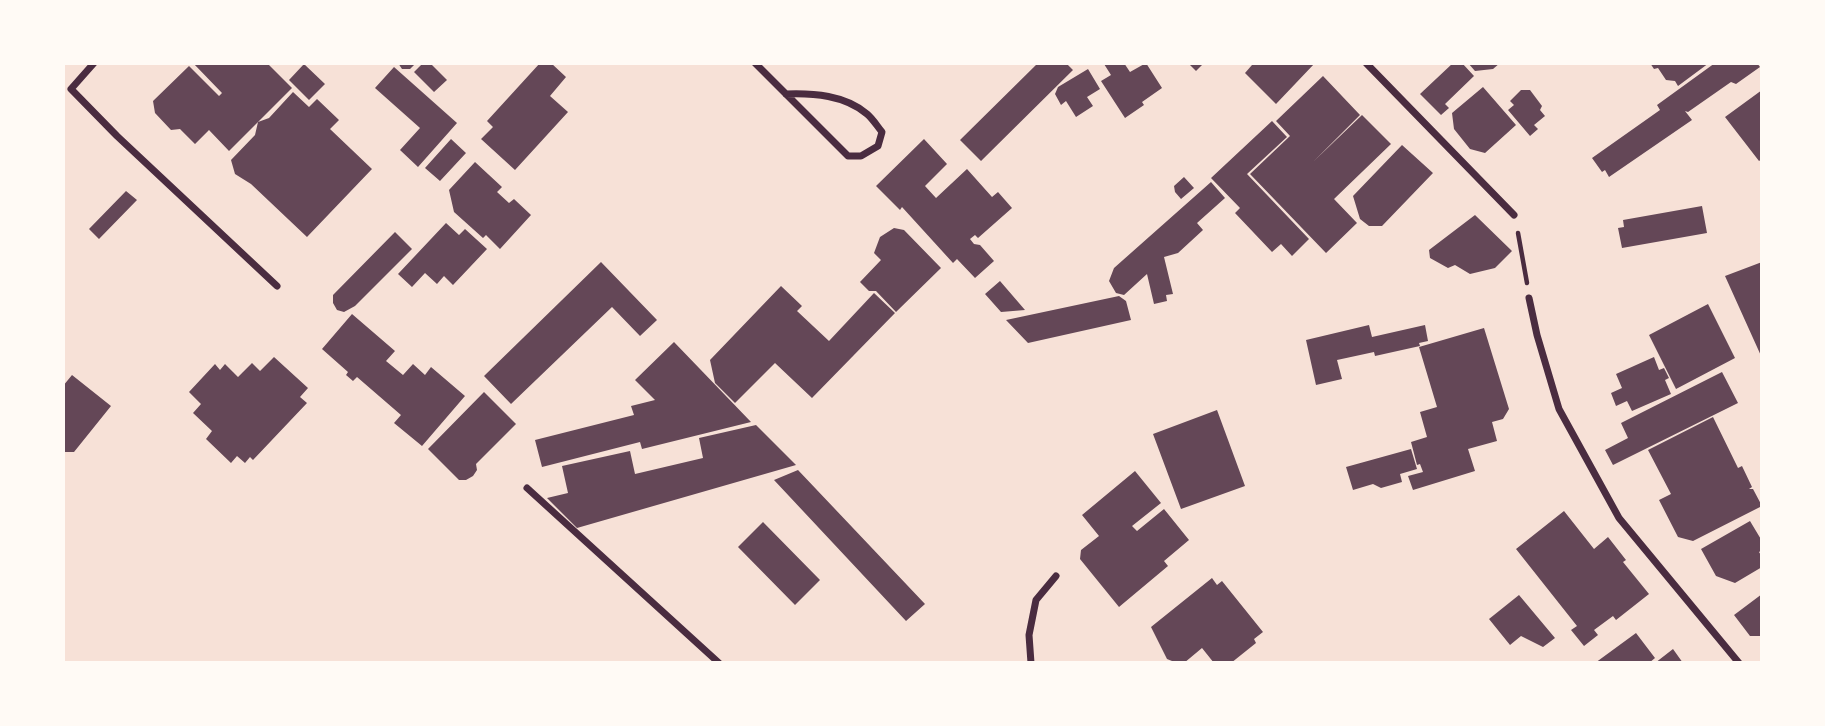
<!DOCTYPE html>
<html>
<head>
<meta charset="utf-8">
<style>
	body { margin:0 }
	#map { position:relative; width:1825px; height:726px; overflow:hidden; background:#f7e1d7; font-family:Roboto,sans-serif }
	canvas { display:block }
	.frame { position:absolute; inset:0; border:65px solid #fffaf5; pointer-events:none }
</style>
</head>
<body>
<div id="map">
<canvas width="1825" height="726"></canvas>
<div class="frame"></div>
</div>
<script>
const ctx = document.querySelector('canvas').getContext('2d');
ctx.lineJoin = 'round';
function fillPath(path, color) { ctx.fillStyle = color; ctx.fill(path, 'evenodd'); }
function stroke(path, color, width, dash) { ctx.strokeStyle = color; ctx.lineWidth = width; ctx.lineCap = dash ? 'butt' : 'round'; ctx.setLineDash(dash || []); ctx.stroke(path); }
fillPath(new Path2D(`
	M193,63H267L292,88L258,122L269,118L293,92L309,107L317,99L339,120L330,129L372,169L307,237L251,184L235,174L231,160L255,135L258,122L229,151L209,130L195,144L180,129L171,130L155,113L153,101L189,66L219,96L222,93Z
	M398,63H416L410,69H402Z
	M423,63H430L447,80L434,92L414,72Z
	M540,63H551L566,77L550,96L568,112L515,170L481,139L493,127L487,121Z
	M1038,63H1066L1073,70L981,161L960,140Z
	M1106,63H1124L1130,72L1146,63L1162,88L1142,102L1144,105L1125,118L1101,81L1111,75L1104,64Z
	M1188,63H1204L1196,71Z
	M1250,63H1315L1276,104L1245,73L1252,65Z
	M1453,63H1462L1474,76L1445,104L1449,108L1441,115L1420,94Z
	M1468,63H1500L1493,69L1475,71Z
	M1650,63H1709L1678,86L1675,81L1666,80L1658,68L1654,69Z
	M1715,63H1757L1760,67L1736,84L1731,82L1688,112L1685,111L1692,120L1609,177L1605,170L1602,172L1592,158L1660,110L1657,105Z
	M304,64L325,84L309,100L289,80Z
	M394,67L457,123L418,167L400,150L420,128L375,88Z
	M1088,69L1100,89L1087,97L1093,106L1076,117L1066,101L1061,105L1055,94L1058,87Z
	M1323,76L1360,115L1314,161L1362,115L1391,144L1334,199L1357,223L1326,253L1250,174L1290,136L1276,121Z
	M1483,87L1516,125L1485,153L1470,149L1454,129L1452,113Z
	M1521,90H1530L1542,106L1540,110L1545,116L1534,125L1538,129L1530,136L1508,110L1514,105L1510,101Z
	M1762,90V159L1759,161L1725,117Z
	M1272,121L1287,137L1247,174L1309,239L1292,256L1281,244L1272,252L1235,213L1240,208L1211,178Z
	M451,139L466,153L440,181L425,168Z
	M924,139L947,164L925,186L936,198L967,169L992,197L998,192L1012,208L978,238L975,235L970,239L974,244L980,245L994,261L975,278L957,259L953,263L902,207L900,210L876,186Z
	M1402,145L1433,173L1382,226H1369L1360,219L1353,196Z
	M475,162L502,187L497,192L509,203L514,199L531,215L500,249L486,235L483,238L454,212L449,190Z
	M1184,177L1194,188L1181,199L1175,192L1174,186Z
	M1211,182L1225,198L1197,223L1203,230L1178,253L1164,257L1173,294L1166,295L1167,301L1154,304L1147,274L1124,295L1116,293L1109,281L1114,268Z
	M126,191L137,200L99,239L89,229Z
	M1702,206L1707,233L1622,248L1618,228L1624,227L1623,220Z
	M1475,215L1512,251L1495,268L1470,274L1455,265L1448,268L1430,258L1429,250Z
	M446,223L459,235L465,229L487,249L453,285L444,276L437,284L425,273L412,287L398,274Z
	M894,228L904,230L941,268L896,312L876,291H869L860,282L881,260L874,253L880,237Z
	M395,232L412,249L355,306L344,312L337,310L333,303V295Z
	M601,262L657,320L640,336L612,307L511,404L484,376Z
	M1762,262L1761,298L1762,358L1725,276Z
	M1000,281L1025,310L1001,312L985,294Z
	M781,286L802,306L797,311L829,341L874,293L895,313L812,398L775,363L735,403L715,383L710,360Z
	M1119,296L1126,301L1131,320L1028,343L1006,320Z
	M1708,304L1735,358L1676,389L1649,335Z
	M352,314L395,351L386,361L403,375L413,364L425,375L431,367L465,396L422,446L394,423L401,415L357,377L353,381L346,375L348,372L322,349Z
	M1369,325L1372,337L1425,325L1428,341L1419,343L1420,346L1375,356L1374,352L1337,360L1342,379L1316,385L1306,340Z
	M1484,328L1509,409L1503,419L1492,422L1497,441L1468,449L1475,471L1413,490L1408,476L1423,472L1420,464L1417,465L1411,442L1427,437L1420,412L1437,407L1419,347Z
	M674,342L751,422L642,449L640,442L542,467L535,440L634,415L631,406L655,400L635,380Z
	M274,357L308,388L300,397L307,403L253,460L250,457L245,463L237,456L231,463L206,439L212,431L193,413L201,404L189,392L215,364L220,370L225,364L238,377L252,363L260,371Z
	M1654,357L1659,370L1664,368L1669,378L1665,380L1671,394L1632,411L1627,401L1616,406L1611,393L1622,388L1616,374Z
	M1722,372L1738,403L1613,465L1605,450L1628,438L1621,423Z
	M72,375L111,406L74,452H65L63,451V386Z
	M484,392L516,424L476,464L477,470L473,476L466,480H459L428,449Z
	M1217,410L1245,486L1181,509L1153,434Z
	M1713,417L1738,468L1742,466L1752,487L1749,489H1753L1762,506L1693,541L1678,537L1659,500L1671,494L1648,450Z
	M756,425L796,465L577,528L547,498L568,493L562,466L630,451L635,474L703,458L699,438Z
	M1411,449L1417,469L1400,474L1402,482L1381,488L1373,484L1353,490L1346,467Z
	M798,470L925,604L906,621L774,480Z
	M1135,471L1161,503L1132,526L1137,531L1164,509L1189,540L1164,561L1168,566L1119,607L1080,559L1081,550L1099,536L1082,515Z
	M1564,511L1594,549L1608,537L1626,560L1623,562L1649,594L1616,620L1613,616L1594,630L1598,635L1584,646L1571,630L1577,626L1516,549Z
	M1750,521L1762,541V550L1759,552L1762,557V567L1735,583L1716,576L1701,549Z
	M763,522L820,580L795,605L738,547Z
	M1212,578L1217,585L1222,581L1263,632L1254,639L1256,643L1231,663H1214L1202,648L1184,663H1177L1167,659L1151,627Z
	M1762,594V636H1750L1734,615Z
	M1519,595L1555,638L1543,647L1521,636L1510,645L1489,619Z
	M1636,633L1655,658L1649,663H1595Z
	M1673,649L1683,663H1655Z`), '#644757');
stroke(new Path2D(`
	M1518,233L1527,283`), '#4a2c40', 4.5);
stroke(new Path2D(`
	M755,63L848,156H861L878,146L882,132C877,126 873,119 867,114C845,95 813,93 786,94
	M1366,63L1514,215
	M71,89L117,136L277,286
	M71,89L94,63
	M1529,298L1537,335L1559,409L1619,518L1739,663
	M527,488L719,663
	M1031,663L1029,635L1036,600L1056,576`), '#4a2c40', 7);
</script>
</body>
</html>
